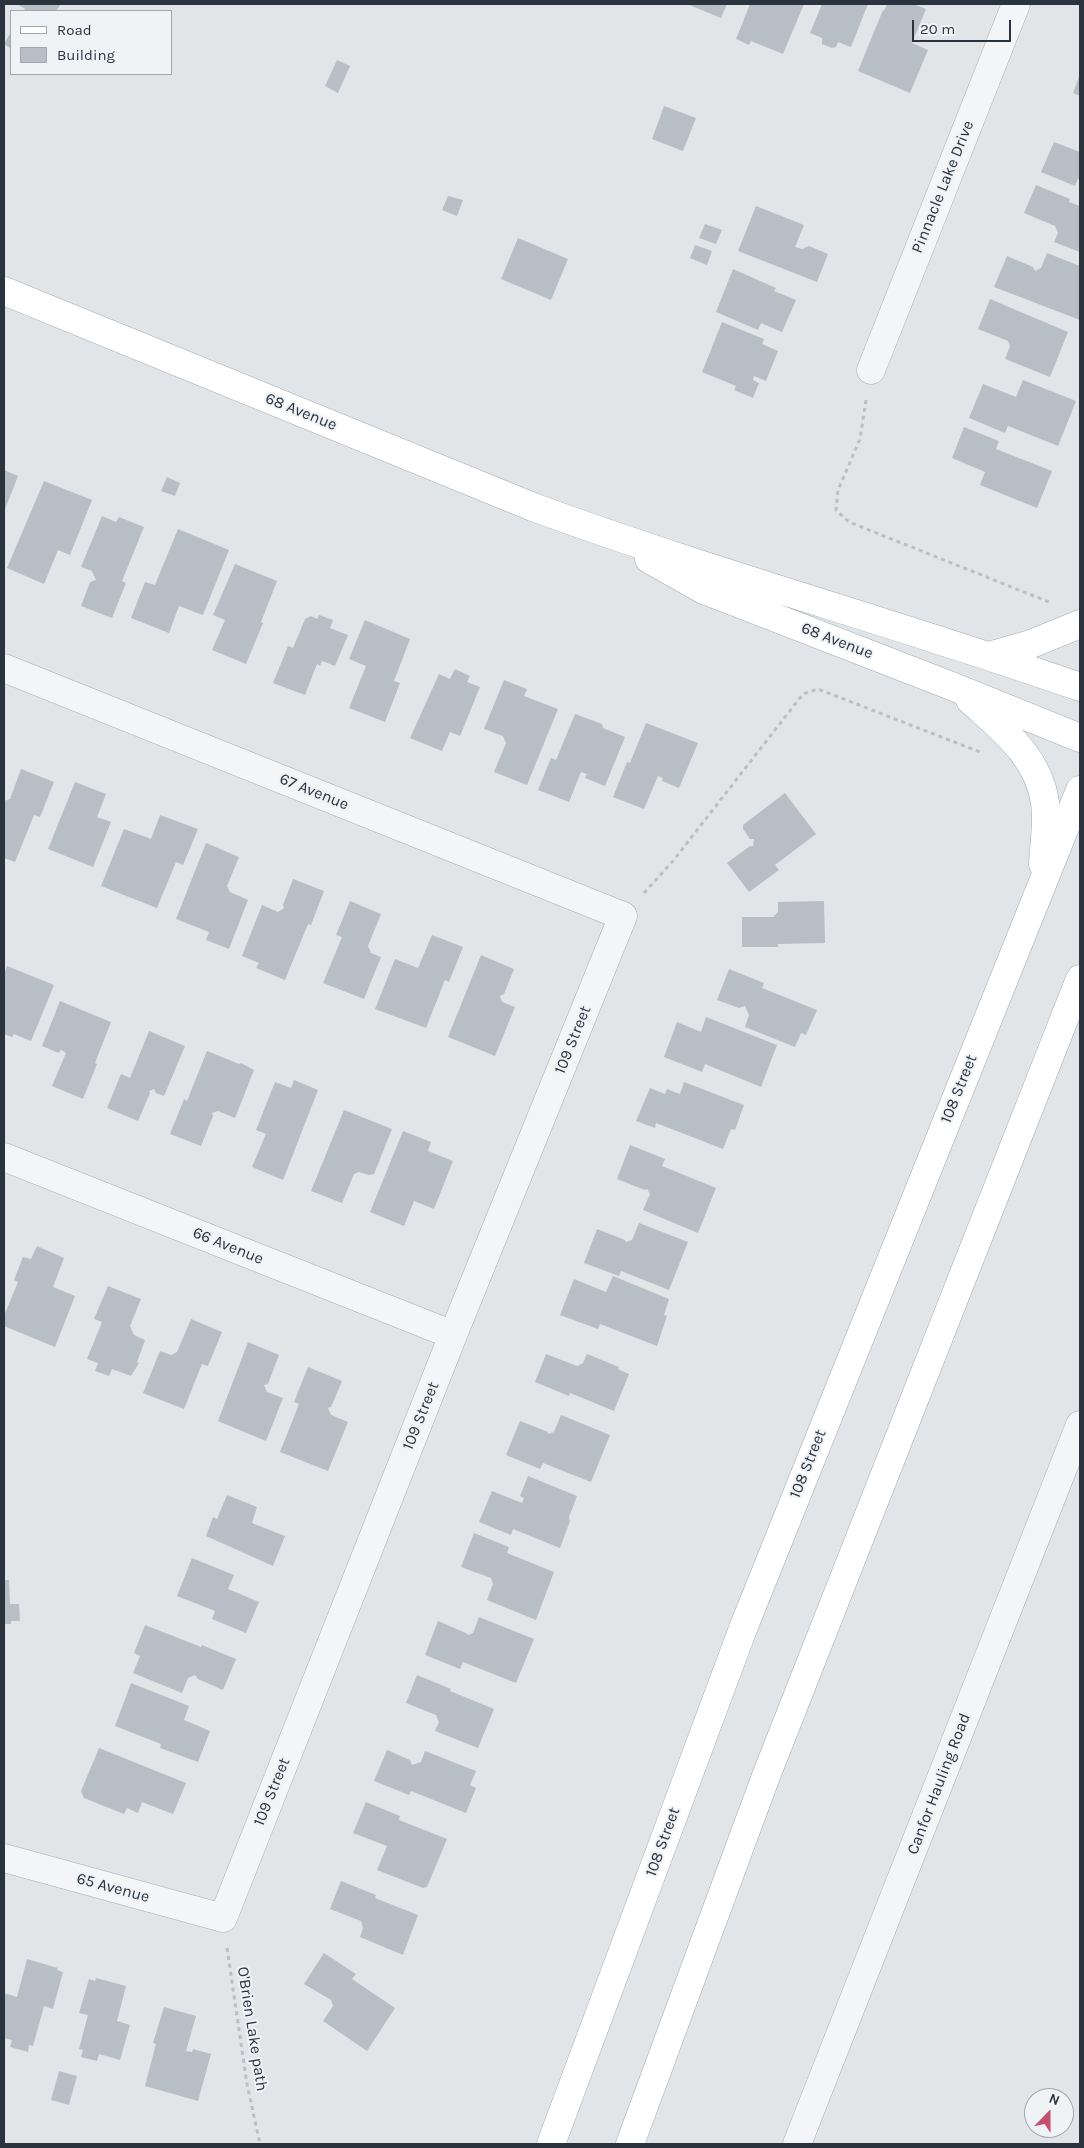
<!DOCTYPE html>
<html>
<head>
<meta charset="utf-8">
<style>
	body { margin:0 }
	#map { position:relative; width:1084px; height:2148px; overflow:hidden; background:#e1e5e8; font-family:Karla,sans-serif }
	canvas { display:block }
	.frame { position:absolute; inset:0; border:5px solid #2a343f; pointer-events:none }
	.legend { position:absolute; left:10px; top:10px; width:162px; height:65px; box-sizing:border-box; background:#f0f3f6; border:1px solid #a1a7ad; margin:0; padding:6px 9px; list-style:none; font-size:15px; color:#2a343f }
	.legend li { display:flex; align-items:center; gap:10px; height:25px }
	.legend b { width:25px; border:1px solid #a1a7ad }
	.north { position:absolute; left:1024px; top:2088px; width:50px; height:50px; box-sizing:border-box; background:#f0f3f6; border:1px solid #a1a7ad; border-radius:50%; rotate:22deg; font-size:14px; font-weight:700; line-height:20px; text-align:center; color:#2a343f }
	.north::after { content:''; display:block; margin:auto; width:18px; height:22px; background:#c44f6e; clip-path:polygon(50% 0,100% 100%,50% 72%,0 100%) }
	.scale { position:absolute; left:912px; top:20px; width:99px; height:22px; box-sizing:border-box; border:2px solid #2a343f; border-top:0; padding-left:6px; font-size:15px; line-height:18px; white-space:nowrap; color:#2a343f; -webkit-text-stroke:4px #f0f3f6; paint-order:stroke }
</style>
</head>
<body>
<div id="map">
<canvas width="1084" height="2148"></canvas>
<div class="frame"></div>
<ul class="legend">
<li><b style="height:6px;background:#fff"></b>Road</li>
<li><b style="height:14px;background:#b8bec5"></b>Building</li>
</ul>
<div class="north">N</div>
<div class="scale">20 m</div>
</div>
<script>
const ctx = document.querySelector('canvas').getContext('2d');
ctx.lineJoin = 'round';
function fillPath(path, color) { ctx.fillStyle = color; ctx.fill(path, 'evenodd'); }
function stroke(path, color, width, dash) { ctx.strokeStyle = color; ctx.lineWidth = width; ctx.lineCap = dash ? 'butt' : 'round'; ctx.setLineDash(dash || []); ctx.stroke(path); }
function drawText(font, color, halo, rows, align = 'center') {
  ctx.font = font + ' Karla,sans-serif'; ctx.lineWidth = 4; ctx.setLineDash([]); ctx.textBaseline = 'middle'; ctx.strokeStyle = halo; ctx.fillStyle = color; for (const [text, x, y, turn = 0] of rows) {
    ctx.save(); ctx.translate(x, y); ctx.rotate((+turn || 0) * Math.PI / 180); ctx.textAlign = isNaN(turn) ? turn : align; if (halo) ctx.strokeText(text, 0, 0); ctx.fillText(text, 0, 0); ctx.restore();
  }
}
fillPath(new Path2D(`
	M17,4H61L56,11H24L25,9Z
	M687,4H727L721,18Z
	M750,4H804L783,54L751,41L749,45L736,39Z
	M822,4H868L851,47L838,42L836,47L832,48L822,44V38L810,33Z
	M887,4H913L926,9L912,43L928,50L910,93L858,71L883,10L884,11Z
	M11,32V49L4,44Z
	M337,60L350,66L338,93L325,86Z
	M1080,74V96L1073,93Z
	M664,106L696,118L683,151L652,139Z
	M1054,142L1080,152V180L1078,179L1075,186L1041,172Z
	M1036,185L1070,199L1069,202L1080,206V252L1054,242L1058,233L1055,226L1024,213Z
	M448,196L463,200L457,216L442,210Z
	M756,206L804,225L795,247L802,249L809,246L828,254L817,282L738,251Z
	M705,224L722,230L716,244L699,238Z
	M518,238L568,259L551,300L501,279Z
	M695,245L712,251L707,265L690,258Z
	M1047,253L1080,266V320L994,287L1007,256L1033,267L1035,271L1041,268Z
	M733,269L776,288L774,291L796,300L782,332L761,323L758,330L716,312Z
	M990,299L1068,332L1050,377L1005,359L1010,346L1008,341L978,329Z
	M722,322L764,339L762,344L778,351L766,381L754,376L753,380L759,383L753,398L734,390L736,386L702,372Z
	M1023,380L1076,401L1058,446L1008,426L1005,433L969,418L983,384L1016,397Z
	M964,427L999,441L996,449L1052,471L1037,508L980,485L985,472L952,458Z
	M4,470L18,476L4,512Z
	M167,477L180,483L175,496L161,491Z
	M44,481L92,500L70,555L58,550L44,584L7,568Z
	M102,516L116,522L119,517L144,527L122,581L126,583L112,618L81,606L90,582L96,580L92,571L81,567Z
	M178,529L229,550L203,615L179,606L169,633L131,618L145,582L155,585Z
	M235,564L277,581L261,622L263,623L246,664L212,650L225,620L213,615Z
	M319,615L333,620L330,628L348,635L335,666L322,661L320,666L317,664L305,695L273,683L288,646L293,648L305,619L311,616L317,619Z
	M365,620L410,639L394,681L400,683L385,722L349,708L366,666L349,659Z
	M455,669L470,676L467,682L480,687L460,736L450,732L442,751L410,738L439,674L450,679Z
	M504,680L527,689L524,696L558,709L527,785L494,772L506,743L503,736L484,729Z
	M575,714L602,724L603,728L625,737L605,786L585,778L587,774L581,772L569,802L538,790L551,758L556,760Z
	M646,723L698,743L679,788L662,781L663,778L658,776L644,809L613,797L627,762L630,763Z
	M21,769L54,782L40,817L34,815L15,862L4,858V801L10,799Z
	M75,782L106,794L97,817L111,822L93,867L48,849Z
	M785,793L816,834L775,865L779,870L749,892L727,863L750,846H753L754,839H750L743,829V825Z
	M160,815L198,829L183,865L176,862L157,908L101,886L124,829L151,839Z
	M206,843L239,857L227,886L230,892L248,900L229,949L206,940L209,932L176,919Z
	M293,879L324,891L311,925L308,924L285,980L256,968L259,963L242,956L262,905L278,912L284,908L283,905Z
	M350,901L381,914L368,946L371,953L381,957L364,999L323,983L342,937L336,935Z
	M824,901L825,943L778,944V947H742V917H773L778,912V902Z
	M432,935L463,947L449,982L445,980L426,1028L375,1009L395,959L418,968Z
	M481,955L514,969L504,994L500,996L502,1002L515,1007L495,1056L448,1037Z
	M7,966L54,985L31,1041L14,1034L12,1037L4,1034V975Z
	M729,969L764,983L762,988L817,1010L806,1035L801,1033L795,1047L745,1027L749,1015L745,1006L739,1008L717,1000Z
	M60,1001L111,1022L95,1063L97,1064L83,1099L52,1086L66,1053L61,1050L59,1053L42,1046Z
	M706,1017L777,1045L761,1087L705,1064L702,1072L664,1057L677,1022L701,1032Z
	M149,1031L185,1046L164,1096L156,1093L154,1089L149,1091L150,1093L138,1121L107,1108L121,1074L130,1078Z
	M207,1051L239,1064L241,1063L254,1070L235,1118L218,1111L212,1113L213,1116L201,1146L170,1134L184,1099L187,1101Z
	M294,1080L318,1090L283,1180L252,1167L266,1134L256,1130L275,1082L291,1088Z
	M684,1082L744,1105L735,1130L731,1129L723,1149L656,1123L655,1128L636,1121L650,1088L665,1094L667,1089L680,1094Z
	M344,1110L392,1129L374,1174L369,1175L359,1172L354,1174L342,1203L311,1191Z
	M403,1131L431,1142L428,1151L453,1161L434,1209L414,1201L404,1226L370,1212Z
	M630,1145L665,1159L662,1166L716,1188L698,1233L643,1210L650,1194L647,1189L645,1190L617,1179Z
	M639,1223L688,1242L669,1290L621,1271L619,1276L584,1263L597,1229L625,1240L626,1242L632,1240Z
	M37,1246L64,1258L53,1287L75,1296L55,1347L4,1326V1316L18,1282L14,1280L23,1257L31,1259Z
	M613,1276L669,1299L664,1315L667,1316L657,1346L600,1324L598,1329L560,1315L574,1279L606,1292Z
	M108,1286L141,1299L130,1326L134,1335L145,1340L137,1362L139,1363L131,1376L112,1369L109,1376L95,1371L98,1363L87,1359L102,1322L94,1319Z
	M191,1319L222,1332L208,1366L202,1364L184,1409L143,1393L160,1351L171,1355L177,1352Z
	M248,1342L279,1355L268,1384L264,1385L267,1392L283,1398L266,1441L218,1421Z
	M546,1354L577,1366L583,1363L587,1354L619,1367L618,1369L629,1374L614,1411L570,1393L569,1396L535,1382Z
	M308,1367L342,1381L331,1407L328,1408L331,1415L348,1422L328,1471L280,1452L299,1404L294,1402Z
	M561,1415L610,1435L591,1482L543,1463L540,1469L506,1455L520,1421L548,1432V1434L554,1432Z
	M528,1476L577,1496L569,1517L570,1521L560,1548L513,1529L511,1535L479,1522L492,1491L522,1503L524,1498L520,1496Z
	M227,1495L257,1507L252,1523L285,1536L273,1566L206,1536L213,1517L217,1519Z
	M474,1533L509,1547L507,1553L554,1572L536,1620L487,1600L493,1584L491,1578L461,1567Z
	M192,1558L234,1575L228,1589L259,1602L246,1633L212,1619L215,1611L177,1596Z
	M4,1580H9L10,1604H19L20,1621H11V1624H4Z
	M479,1617L534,1639L516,1683L463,1662L460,1669L425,1655L438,1621L466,1633L468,1635L473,1633Z
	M145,1625L201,1647L202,1645L236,1659L223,1690L198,1679L195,1675L188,1678L182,1693L133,1673L140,1656L134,1653Z
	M417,1675L451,1689L450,1691L494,1709L478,1748L435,1731L439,1722L436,1715L406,1703Z
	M131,1683L189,1706L184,1720L210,1731L198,1762L160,1748L161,1744L115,1726Z
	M99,1748L186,1783L173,1814L142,1802L138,1813L127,1808L124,1814L84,1798L81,1791Z
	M387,1750L410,1760L412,1765L421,1762L425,1751L476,1771L470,1785L476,1788L466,1813L411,1791L409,1795L374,1781Z
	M366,1802L400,1816L399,1820L447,1839L427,1887L423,1888L377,1870L387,1846L353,1833Z
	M341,1881L376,1895L375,1898L418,1915L403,1955L360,1937L363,1928L361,1921L330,1909Z
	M324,1953L356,1974L352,1979L395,2008L367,2051L323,2021L333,2006L331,2000L304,1984Z
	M27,1959L58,1968L57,1970L63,1972L53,2009L44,2006L33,2046L29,2045L28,2052L10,2047L12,2040L4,2038V1993L17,1997Z
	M96,1978L126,1986L117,2021L130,2025L120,2060L99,2054L97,2061L81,2057L83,2050L79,2049L88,2015L79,2013L89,1979L95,1981Z
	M164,2007L196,2016L186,2051L192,2052L193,2049L211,2054L198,2101L145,2086L156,2044L153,2043Z
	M59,2071L77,2076L69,2105L51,2100Z`), '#b8bec5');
const minor = new Path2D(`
	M871,370L1016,4
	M4,668L623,916L453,1335L223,1918L4,1858
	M4,1157L453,1335
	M797,2144L1080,1425`);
const major = new Path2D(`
	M4,291L533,507C713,573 899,624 1080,687
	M649,559L704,590L954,687L1080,738
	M989,656L1031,644L1080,624
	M970,700C1002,729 1039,757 1045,803C1048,822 1044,844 1043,864
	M551,2144L744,1626L1080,790
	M630,2144L766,1776L1080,979`);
stroke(minor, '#a6acb2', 29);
stroke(major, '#a1aab3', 29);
stroke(new Path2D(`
	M866,400L860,439L838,490L836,510L849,522L1049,602
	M644,893L673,861L803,694L818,689L980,752
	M227,1948L247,2084L260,2144`), '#bbbfc3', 3, [4, 4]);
stroke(minor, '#f3f5f7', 28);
stroke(major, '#fff', 28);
drawText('16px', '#2a343f', '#f0f3f6', [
	["Pinnacle Lake Drive",943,187,-68],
	["68 Avenue",301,412,22],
	["68 Avenue",837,641,21],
	["67 Avenue",314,792,22],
	["109 Street",573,1040,-68],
	["108 Street",959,1089,-68],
	["66 Avenue",228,1246,22],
	["109 Street",421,1416,-68],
	["108 Street",808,1464,-68],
	["Canfor Hauling Road",939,1784,-69],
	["109 Street",272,1792,-68],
	["108 Street",663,1842,-70],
	["65 Avenue",113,1888,15],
	["O'Brien Lake path",252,2029,81]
]);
</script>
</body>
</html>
